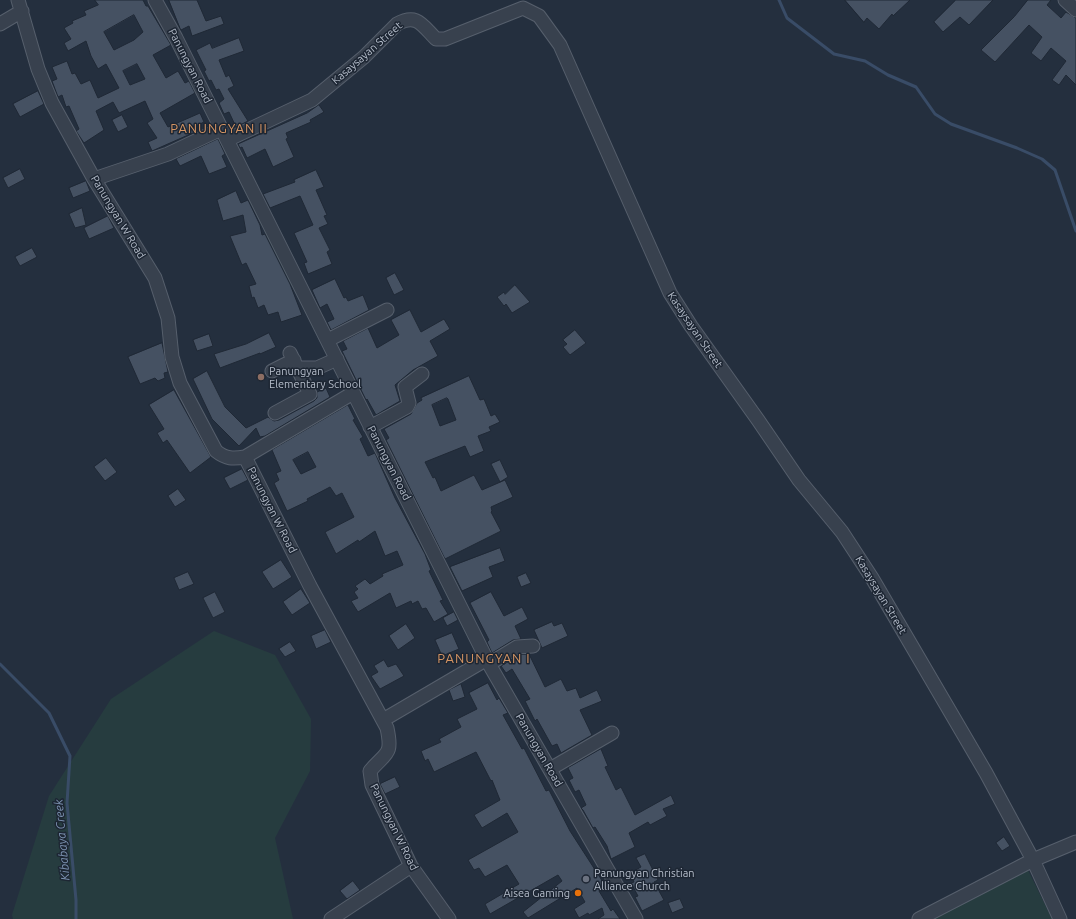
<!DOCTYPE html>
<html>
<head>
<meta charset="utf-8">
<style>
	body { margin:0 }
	canvas { display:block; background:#242f3e }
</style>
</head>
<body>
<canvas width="1076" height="919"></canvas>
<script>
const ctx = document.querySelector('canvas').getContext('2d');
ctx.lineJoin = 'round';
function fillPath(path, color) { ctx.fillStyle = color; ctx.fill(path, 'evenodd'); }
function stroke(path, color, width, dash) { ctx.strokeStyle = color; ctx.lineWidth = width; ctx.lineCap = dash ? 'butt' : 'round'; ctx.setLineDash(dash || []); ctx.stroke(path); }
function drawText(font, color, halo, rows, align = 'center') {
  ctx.font = font + ' Ubuntu,sans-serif'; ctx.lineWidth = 3; ctx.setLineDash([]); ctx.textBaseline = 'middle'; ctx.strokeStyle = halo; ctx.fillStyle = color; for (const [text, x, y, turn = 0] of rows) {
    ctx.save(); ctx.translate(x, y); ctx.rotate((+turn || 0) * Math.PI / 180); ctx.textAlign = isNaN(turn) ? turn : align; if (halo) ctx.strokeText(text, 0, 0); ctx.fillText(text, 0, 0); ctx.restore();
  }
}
fillPath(new Path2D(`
	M214,631L275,655L311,719L310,771L275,838L293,919H13L12,915L49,796L111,699Z
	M1028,870L1052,919H931Z`), '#263c3f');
stroke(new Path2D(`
	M779,0L787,18L834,54L865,61L888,75L916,87L935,114L951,124L1017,148L1042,159L1055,170L1076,231
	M0,664L49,713L70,756L67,803L76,900V919`), '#394c67', 3);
const building = new Path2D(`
	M95,0H143L146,6H148L171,45L153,55L166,78L178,71L185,83L189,81L195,93L160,113L168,127L200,113L204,122L192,128L195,132L152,151L148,142L157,138L147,123L153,119L145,101L119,113L113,102L96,111L104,130L84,143L76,131L79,129L69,106L66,107L62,95L58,97L52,81L57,79L52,67L67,61L72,74L75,73L81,84L90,80L98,98L119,88L106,64L98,69L91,56L86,41L68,51L64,43L71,39L64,28L73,23L72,21L86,15L84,11L98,5ZM134,15L143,32L134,40L114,50L104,32ZM137,64L145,79L130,85L123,71Z
	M169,0H197L206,21L221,16L224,24L192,36L189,26L181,30Z
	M845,0H910L893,16L892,14L879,29L867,18L864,22Z
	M956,0H993L969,25L960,17L943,32L934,22Z
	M1028,0H1051L1047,5L1061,18L1066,12L1076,18V85L1066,75L1059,85L1052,80L1066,61L1051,48L1041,61L1031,53L1042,37L1029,25L995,62L981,50L1014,17Z
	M239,38L244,51L219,60L226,77L229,75L234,86L228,89L248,121L236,127L229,112L224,114L219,103L224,99L219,89L216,90L211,80L209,81L204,71L206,70L196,50L210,43L212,48Z
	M38,91L44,104L20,117L13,104Z
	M319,105L324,112L310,120L311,122L286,133L288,138L286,139L294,157L273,167L265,149L247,158L242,147L240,148L238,144L307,113Z
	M122,115L128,127L118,132L112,120Z
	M218,139L225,154L222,156L227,167L209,174L201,156L180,166L176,159Z
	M20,169L25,179L8,188L3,178Z
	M316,170L324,187L316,190L327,215L324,216L328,224L319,228L330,250L327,252L332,264L308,274L304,263L307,262L294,233L313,225L300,196L270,208L263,194L295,182L294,180Z
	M86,181L90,191L73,198L69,188Z
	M236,191L241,203L248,200L260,225L262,235L265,234L290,284L302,315L281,322L278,312L268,315L264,305L258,308L254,297L252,298L249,286L256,284L246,263L242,265L230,236L246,232L243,215L223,221L217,200Z
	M82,208L86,225L75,228L69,214Z
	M108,216L114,228L89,239L84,228Z
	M32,248L37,257L20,266L15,257Z
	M395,273L404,290L394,295L386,278Z
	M335,279L344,298L346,297L348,301L363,295L369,310L331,330L327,322L334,319L327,304L320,308L312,290Z
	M515,285L530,302L512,313L506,304L504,306L497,297L504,292L505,294Z
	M410,310L421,332L444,319L450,329L430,341L438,356L413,370L395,385L400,401L376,415L367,399L366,400L342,351L347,349L343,341L368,328L377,348L399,335L391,320Z
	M575,330L586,343L570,355L563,347L567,344L563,340Z
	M269,333L276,347L260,354V353L220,368L214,354L246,344Z
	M209,334L213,346L197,351L193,340Z
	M162,343L168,372L164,373L165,378L158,381L155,378L140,384L128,357Z
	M207,371L225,407L246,428L268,417L274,421L279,420L314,401L317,398V392L326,388L330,397L265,436L260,437L256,428L239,446L212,419L193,379Z
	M469,376L480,400L484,399L491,416L495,414L500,422L489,427L491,431L478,436L484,451L470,457L465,446L425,462L433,478L435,477L441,491L474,475L482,490L505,480L513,497L491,507L492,511L491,512L501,531L445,559L386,440L389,438L384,429L411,414L417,403L422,400L421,398ZM447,398L448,399L456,420L440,426L432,405Z
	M174,390L211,457L190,473L167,440L163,443L157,433L164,429L149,405Z
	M348,405L355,419L353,420L363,437L360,439L368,456L375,453L395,498L425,554L431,570L429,571L443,600L440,601L448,614L434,622L426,608L422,609L418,601L412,604L411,601L396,608L390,593L358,612L351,601L358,598L354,592L358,589L355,586L365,579L370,584L383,576L382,574L403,565L397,551L385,556L375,531L359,542L358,540L336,554L325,532L354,517L342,493L336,496L330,487L307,499L308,501L287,511L274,483L279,480L276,473L281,471L272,450ZM308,452L316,467L301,474L293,460Z
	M106,458L117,472L105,481L94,467Z
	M500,460L508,477L500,482L491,464Z
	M242,469L248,480L230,489L224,478Z
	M178,489L186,500L175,507L168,496Z
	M500,548L505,561L489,567L493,577L462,591L450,567Z
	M281,560L292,577L273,589L262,572Z
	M188,572L194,584L179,590L174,578Z
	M526,573L531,583L521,587L517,577Z
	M301,589L310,603L292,615L283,602Z
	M215,592L225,612L213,618L203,598Z
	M491,592L504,616L522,607L528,619L515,626L521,639L513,640L492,653L487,642L489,640L470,603Z
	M454,612L458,620L447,626L443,618Z
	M552,622L554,626L562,623L568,636L542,648L534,630Z
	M406,624L415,638L398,650L389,636Z
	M325,630L331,642L316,649L311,636Z
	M452,633L459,649L442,656L435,640Z
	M290,642L296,651L285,657L279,649Z
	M529,654L545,687L561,679L567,691L576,688L580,698L597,690L602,701L580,710L592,735L561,753L557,744L552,746L537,719L535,721L525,701L530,699L512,669L506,673L501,666L519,655Z
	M384,660L388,667L396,664L404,676L380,689L371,676L378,672L374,666Z
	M488,683L497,700L499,698L508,713L503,715L522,749L524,748L546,791L549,790L570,831L601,879L605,888L599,891L611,911L613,909L620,919H598L604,915L602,908L589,915L588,913L579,918L574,909L585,902L577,888L528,918L523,912L562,881L558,875L490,914L485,904L519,884L507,865L485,877L479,868L474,870L468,860L518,832L507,813L482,828L474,815L500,800L492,780L491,781L476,752L434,772L428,759L425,761L421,751L441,742L439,739L461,727L457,719L477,709L469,693Z
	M461,684L465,697L453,701L449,690Z
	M601,749L608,766L605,767L616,790L621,787L635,815L671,795L675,804L663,809L667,816L650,825L648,822L629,833L635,847L611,859L607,846L595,827L593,828L583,810L581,808L586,805L579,790L575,792L569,780L573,778L568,768Z
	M395,777L400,787L385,794L380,784Z
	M1004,837L1010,846L1002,851L996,843Z
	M645,854L658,880L654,882L664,900L642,911L635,897L638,896L631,883L634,882L630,873L641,867L636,858Z
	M353,881L360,890L347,899L340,891Z
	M680,899L684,908L672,913L668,903Z`);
fillPath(building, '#455162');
stroke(building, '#1f2835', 1);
const minor = new Path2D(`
	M18,0L38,69L52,103L94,179L155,278L168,318L172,357L180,383L216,451C226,459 233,459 245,457L353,393
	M155,0L176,38L489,664L636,919
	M1065,0L1076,10
	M0,24L22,11
	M227,140L312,100L364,57L397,24C417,13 422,25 436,39H445L523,8L539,16L560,45L670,293L691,326L758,420L799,480L842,532L872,578L986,773L1033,860L1060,919
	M94,179L168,154L221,129
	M328,340L387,310
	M298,368H317L337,359
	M272,371L294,360
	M275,413L310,394L290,353
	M370,427L407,407L409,403L405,387L422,374
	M245,457L310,586L387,728C393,756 386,752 370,771L372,785L411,866L449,919
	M489,664L517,647L533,646
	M383,720L487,659
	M550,769L612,733
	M331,919L411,866
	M919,919L1033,860L1076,842`);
stroke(minor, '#565f6c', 15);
stroke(minor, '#38414e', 13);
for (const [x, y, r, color] of [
	[261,377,4,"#8d6e63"],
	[586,879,4,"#6b7280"],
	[578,893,4,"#e8710a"]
]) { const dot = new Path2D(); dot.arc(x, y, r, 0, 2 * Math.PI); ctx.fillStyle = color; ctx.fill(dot); stroke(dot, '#1d2633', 1.5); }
drawText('11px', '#b4bcc9', '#1d2633', [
	["Kasaysayan Street",367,53,-41],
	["Panungyan Road",190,66,63],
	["Panungyan W Road",118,217,59],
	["Kasaysayan Street",695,330,56],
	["Panungyan Road",389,463,63],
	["Panungyan W Road",272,510,63],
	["Kasaysayan Street",881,595,59],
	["Panungyan Road",539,750,60],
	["Panungyan W Road",394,827,64]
]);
drawText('11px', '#b4bcc9', '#1d2633', [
	["Panungyan",269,371],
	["Elementary School",269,384],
	["Panungyan Christian",594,873],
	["Alliance Church",594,886],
	["Aisea Gaming",570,893,"right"]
], 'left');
drawText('italic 12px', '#7c92b1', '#1d2633', [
	["Kibabaya Creek",62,840,-95]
]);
ctx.letterSpacing = '1px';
drawText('13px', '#d59563', '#1d2633', [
	["PANUNGYAN II",219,129],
	["PANUNGYAN I",484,659]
]);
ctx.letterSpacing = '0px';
</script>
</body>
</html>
